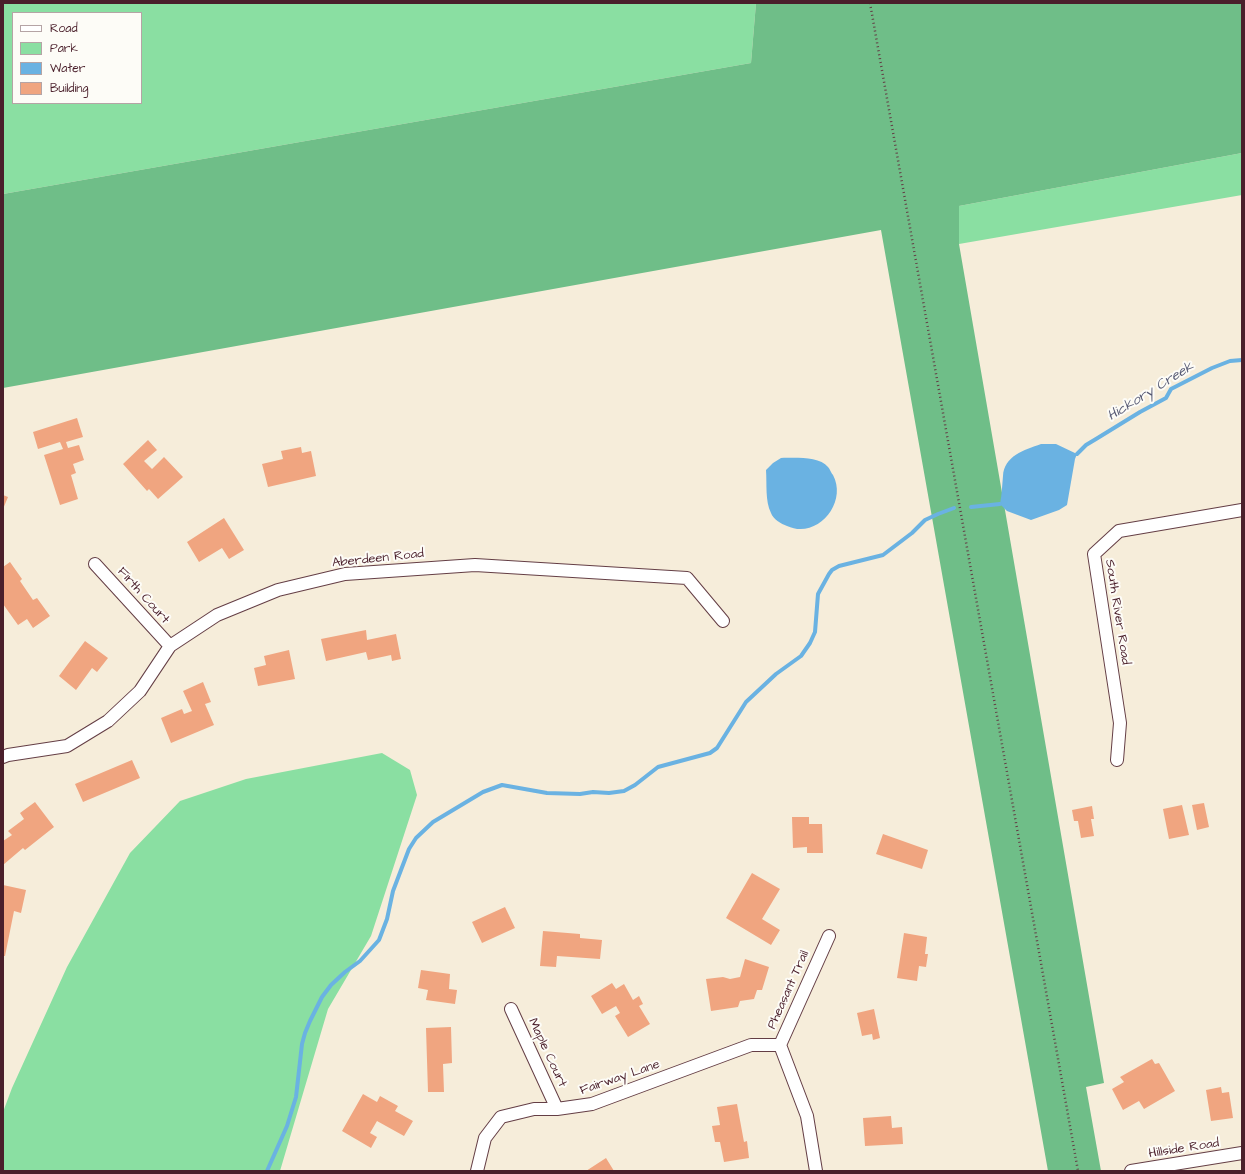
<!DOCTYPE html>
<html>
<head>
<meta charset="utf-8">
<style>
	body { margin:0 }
	#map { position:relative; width:1245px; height:1174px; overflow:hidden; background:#f6edda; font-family:"Architects Daughter",sans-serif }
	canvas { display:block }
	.frame { position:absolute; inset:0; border:4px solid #4a1f2b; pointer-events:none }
	.legend { position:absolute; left:12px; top:12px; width:130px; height:92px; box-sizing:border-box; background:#fdfcf7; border:1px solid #b5a4a5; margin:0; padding:5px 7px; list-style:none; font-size:12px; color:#4a1f2b }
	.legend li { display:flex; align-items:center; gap:8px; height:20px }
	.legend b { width:20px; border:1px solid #b5a4a5 }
</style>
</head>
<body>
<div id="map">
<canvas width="1245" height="1174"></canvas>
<div class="frame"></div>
<ul class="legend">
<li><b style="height:5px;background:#fff"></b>Road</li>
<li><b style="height:11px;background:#8adfa2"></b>Park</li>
<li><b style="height:11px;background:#6ab2e2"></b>Water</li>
<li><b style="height:11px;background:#f0a580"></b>Building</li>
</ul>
</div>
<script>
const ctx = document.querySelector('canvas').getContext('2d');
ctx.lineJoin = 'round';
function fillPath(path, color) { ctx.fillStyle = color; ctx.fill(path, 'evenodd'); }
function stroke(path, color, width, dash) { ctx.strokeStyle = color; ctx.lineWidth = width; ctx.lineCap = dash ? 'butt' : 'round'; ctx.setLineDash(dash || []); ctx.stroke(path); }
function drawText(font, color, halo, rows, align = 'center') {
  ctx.font = font + ' "Architects Daughter",sans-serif'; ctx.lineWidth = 4; ctx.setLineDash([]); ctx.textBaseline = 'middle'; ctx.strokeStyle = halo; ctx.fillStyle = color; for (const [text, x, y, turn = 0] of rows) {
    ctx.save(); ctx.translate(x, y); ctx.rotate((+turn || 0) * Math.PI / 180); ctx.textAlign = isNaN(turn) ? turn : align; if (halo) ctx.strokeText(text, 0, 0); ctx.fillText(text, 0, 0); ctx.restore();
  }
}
fillPath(new Path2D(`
	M3,3H756L751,63L3,194ZM13,13H141V103H13Z
	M1242,153V195L959,244V206Z
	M382,753L410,770L417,795L371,936L328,1009L280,1171H3V1112L12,1088L67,967L130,853L180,801L246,779Z`), '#8adfa2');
fillPath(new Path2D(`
	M756,3H1242V153L959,206V244L1104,1083L1086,1087L1101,1171H1048L881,230L3,388V194L751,63Z`), '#6fbe88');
fillPath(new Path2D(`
	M1041,444H1056L1077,454L1075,459L1067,505L1059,510L1031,520L1007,511L1000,504C1002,494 1002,486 1003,476C1004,456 1024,450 1041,444Z
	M781,458C794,458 819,456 828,467C830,469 831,473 833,475C848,503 817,540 787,526C781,524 773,519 771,513C765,501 767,484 766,470L773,463Z`), '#6ab2e2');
stroke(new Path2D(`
	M1077,454L1086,445L1096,439L1140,412L1166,398L1171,389L1212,368L1230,361L1242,360
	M971,507L1000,504
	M267,1171L287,1126L296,1097L302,1044L305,1033L310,1021L322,997L331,985L345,972L360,961L379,940L387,919L393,891L409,849L416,838L433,822L483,792L502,785L547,793L580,794L593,792L609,793L624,791L635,785L658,767L710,753L717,748L746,702L776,674L801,656L810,643L815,632L818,594L829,574L832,570L839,566L883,555L912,533L925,520L938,514L954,508`), '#6ab2e2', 4);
fillPath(new Path2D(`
	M77,418L83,437L66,442L68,448L79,445L84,460L73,464L76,473L71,475L78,499L60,505L44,455L63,449L60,442L38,449L33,432Z
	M148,440L157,450L144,461L152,469L164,457L183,477L158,499L149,489L147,491L123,464Z
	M301,447L302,453L311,451L316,476L268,487L262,464L283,459L281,451Z
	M3,495L8,497L3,509Z
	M224,518L244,550L229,559L222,548L199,562L187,542Z
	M10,562L22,579L20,581L33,600L37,598L50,616L33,628L27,619L18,625L3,604V567Z
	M366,630L367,640L396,634L401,659L392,661L391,655L368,660L366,652L326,661L321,639Z
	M85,641L108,658L97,672L92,668L76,690L59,676Z
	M289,650L295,679L258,686L254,668L266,665L264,656Z
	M203,682L211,702L205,704L214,725L171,743L161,718L182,709L184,714L192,711L183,691Z
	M132,760L140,778L83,802L75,784Z
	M35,802L54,827L25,850L23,848L3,865V841L12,835L8,831L24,819L20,813Z
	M1204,803L1209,827L1197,830L1192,805Z
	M1182,805L1189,835L1169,839L1163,809Z
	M1092,806L1094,819H1091L1094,836L1081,838L1078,821H1074L1072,810Z
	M792,817H809V824H822L823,853H807V847L793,848Z
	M883,834L928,850L922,869L876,854Z
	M752,873L780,889L762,919L780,930L771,945L726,918Z
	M3,885L26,890L21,913L14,911L5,956H3Z
	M505,907L515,928L482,943L472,922Z
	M543,931L580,934V938L602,940L600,959L557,956L556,967L540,966Z
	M904,933L927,937L925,954H928L926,967L919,966L917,981L897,978Z
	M745,959L769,967L762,990H757L754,999L740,1001L738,1007L711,1011L706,979L723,977L730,979L740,977Z
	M421,970L450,974L449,989L457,990L455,1004L426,1000L428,990L418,988Z
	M612,983L616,989L624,984L633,1000L639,996L643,1004L639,1006L650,1024L628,1037L615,1016L620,1013L616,1006L602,1014L591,996Z
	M874,1009L880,1038L873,1040L872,1034L862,1036L857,1013Z
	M451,1027L452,1063L443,1064L444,1092H428L426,1028Z
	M1152,1059L1155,1064L1159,1063L1175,1091L1144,1109L1139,1101L1123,1110L1112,1089L1124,1082L1120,1077Z
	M1221,1087L1222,1093L1229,1092L1233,1118L1211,1121L1206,1090Z
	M363,1094L377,1102L380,1096L398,1106L395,1111L413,1121L404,1136L377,1121L370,1133L377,1137L371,1148L342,1131Z
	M737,1104L744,1142L747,1141L749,1158L724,1162L720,1142H715L712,1126L720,1125L717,1107Z
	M891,1116L892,1128L902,1127L903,1144L865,1146L863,1118Z
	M606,1158L614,1171H586Z`), '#f0a580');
const minor = new Path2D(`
	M95,564L170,646
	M3,757L8,755L67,746L108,721L140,691L170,646L217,615L278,590L345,574L475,565L687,578L723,621
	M1117,760L1120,723L1094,554L1119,531L1242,510
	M511,1009L557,1109
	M477,1171L485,1138L501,1117L534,1109H557L592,1104L751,1045H780
	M816,1171L807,1116L780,1045L829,936
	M1131,1171L1242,1153`);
stroke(minor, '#643e45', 14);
stroke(new Path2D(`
	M870,3L1078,1171`), '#643e45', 2.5, [1, 3]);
stroke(minor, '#fff', 12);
drawText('13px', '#4a1f2b', '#fdfcf7', [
	["Aberdeen Road",378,559,-6],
	["Firth Court",143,596,48],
	["South River Road",1117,612,81],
	["Pheasant Trail",789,990,-66],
	["Maple Court",547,1053,65],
	["Fairway Lane",620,1078,-19],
	["Hillside Road",1184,1149,-9]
]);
drawText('italic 14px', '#575a74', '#fdfcf7', [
	["Hickory Creek",1151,392,-32]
]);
</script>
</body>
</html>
